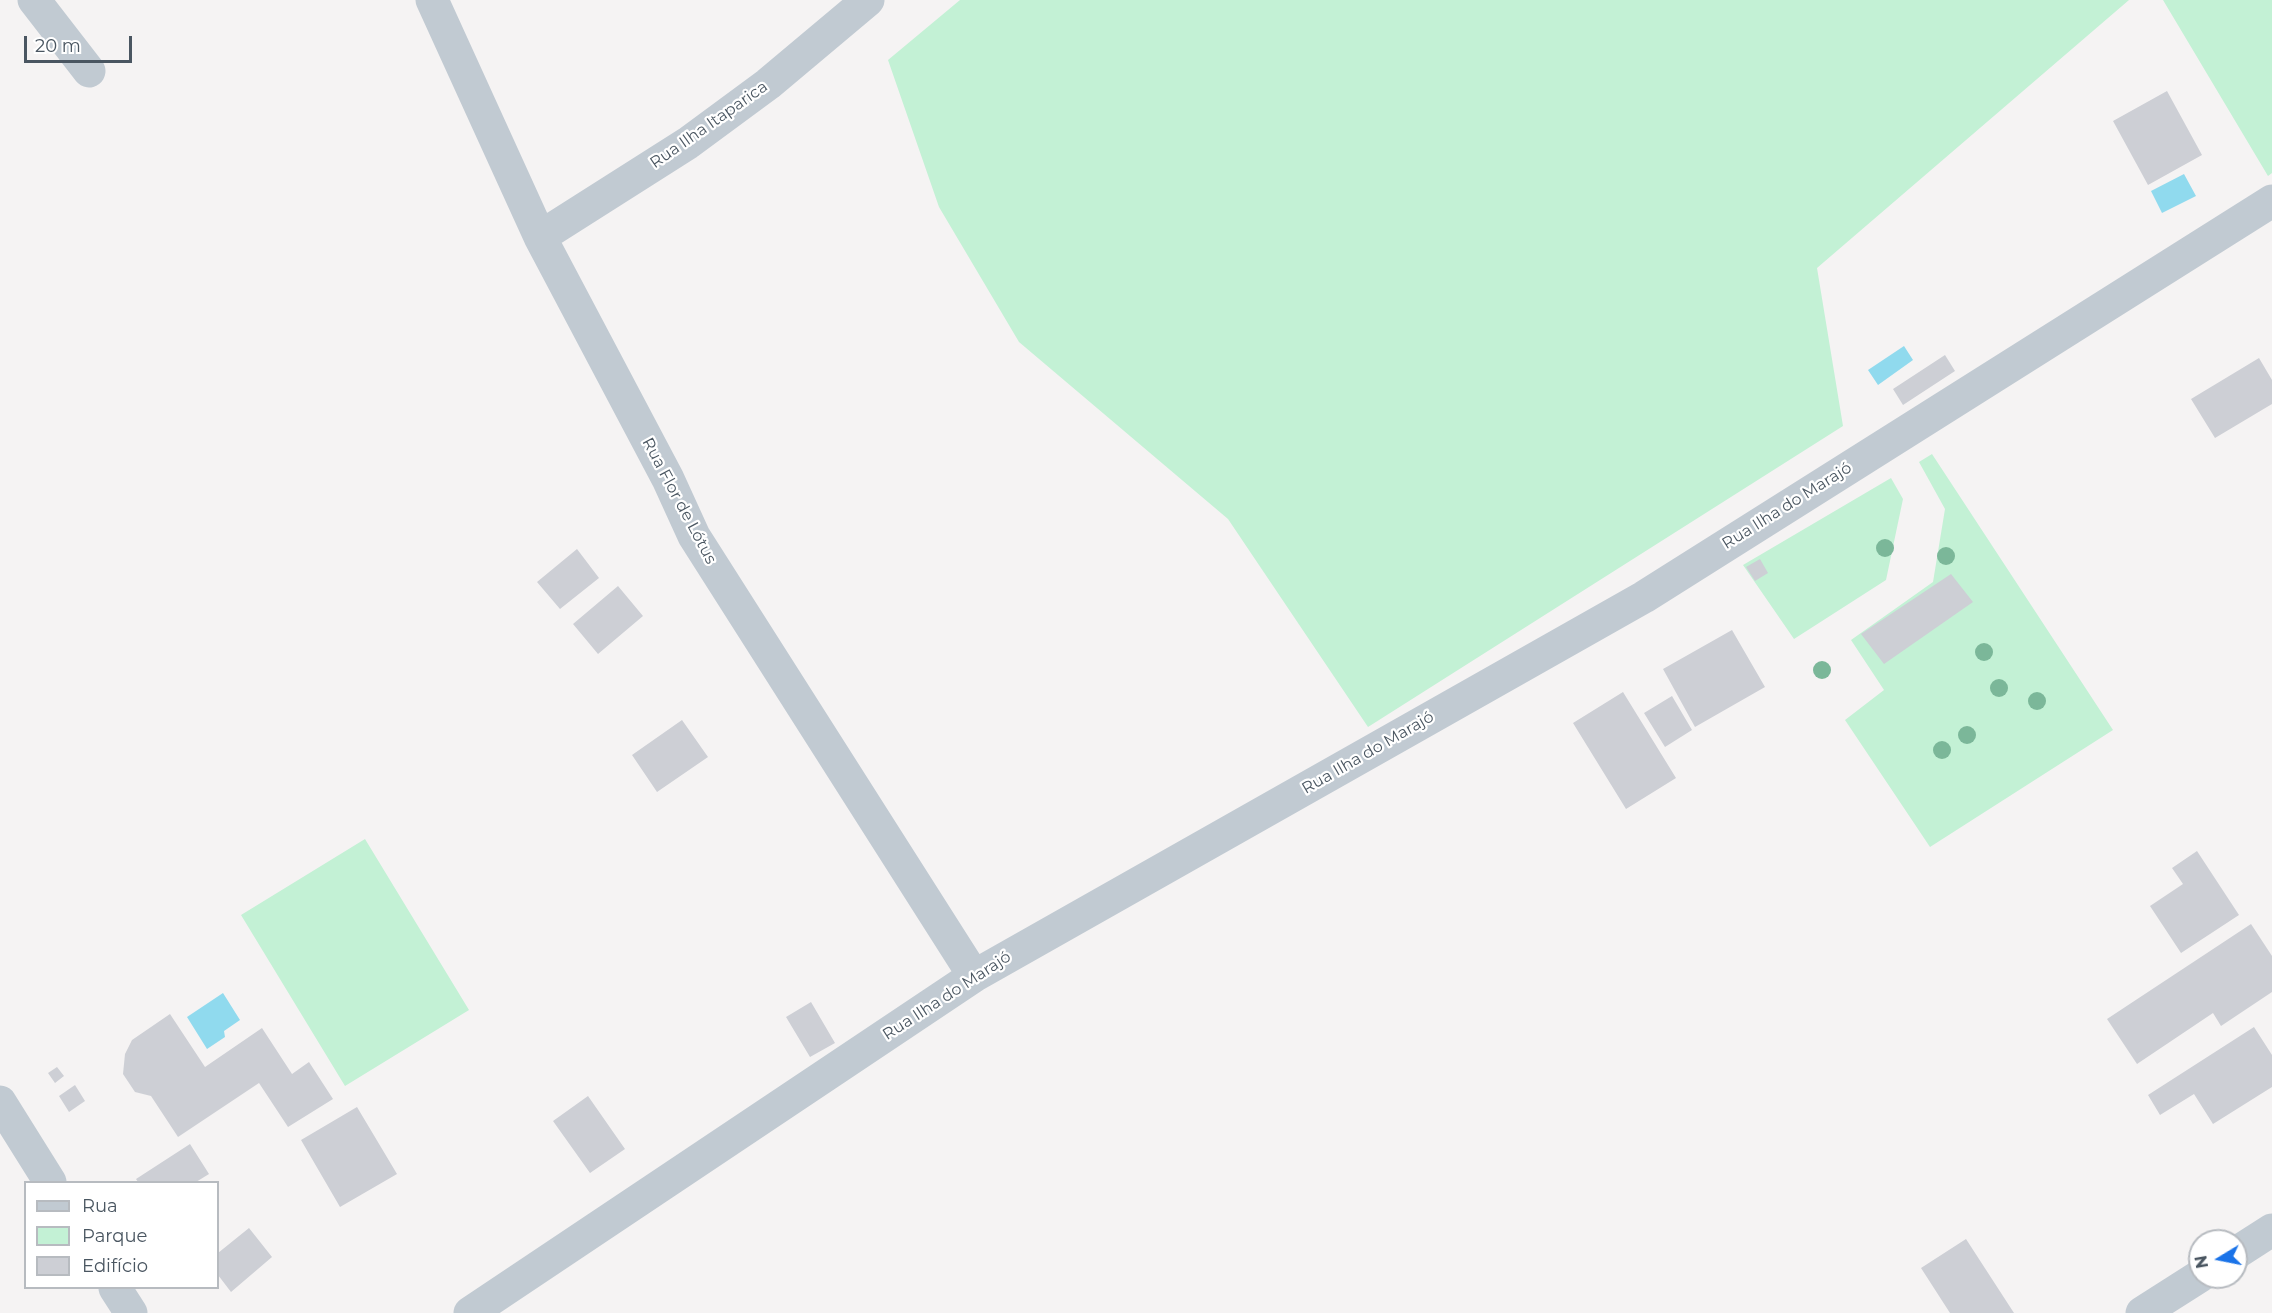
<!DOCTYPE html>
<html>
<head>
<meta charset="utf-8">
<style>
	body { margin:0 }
	#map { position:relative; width:2272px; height:1313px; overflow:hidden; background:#f5f3f3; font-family:Montserrat,sans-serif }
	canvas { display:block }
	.legend { position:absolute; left:24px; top:1181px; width:195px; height:108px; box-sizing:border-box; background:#fff; border:2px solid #b7bbc0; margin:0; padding:8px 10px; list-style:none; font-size:18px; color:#4a5661 }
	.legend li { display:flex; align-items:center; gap:12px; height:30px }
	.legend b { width:30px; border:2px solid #b7bbc0 }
	.north { position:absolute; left:2188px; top:1229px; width:60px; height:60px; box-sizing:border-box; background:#fff; border:2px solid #b7bbc0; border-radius:50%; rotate:260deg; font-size:16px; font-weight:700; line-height:24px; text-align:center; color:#4a5661 }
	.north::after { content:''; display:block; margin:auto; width:21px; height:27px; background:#1a73e8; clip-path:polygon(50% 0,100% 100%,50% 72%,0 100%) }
	.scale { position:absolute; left:24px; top:36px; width:108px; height:27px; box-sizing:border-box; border:3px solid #4a5661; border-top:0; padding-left:8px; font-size:18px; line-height:21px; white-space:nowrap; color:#4a5661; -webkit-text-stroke:4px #fff; paint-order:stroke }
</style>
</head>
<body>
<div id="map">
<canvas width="2272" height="1313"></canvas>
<ul class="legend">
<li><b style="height:8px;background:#c1cad2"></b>Rua</li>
<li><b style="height:16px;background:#c3f1d5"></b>Parque</li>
<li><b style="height:16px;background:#cdcfd5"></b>Edifício</li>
</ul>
<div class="north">N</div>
<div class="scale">20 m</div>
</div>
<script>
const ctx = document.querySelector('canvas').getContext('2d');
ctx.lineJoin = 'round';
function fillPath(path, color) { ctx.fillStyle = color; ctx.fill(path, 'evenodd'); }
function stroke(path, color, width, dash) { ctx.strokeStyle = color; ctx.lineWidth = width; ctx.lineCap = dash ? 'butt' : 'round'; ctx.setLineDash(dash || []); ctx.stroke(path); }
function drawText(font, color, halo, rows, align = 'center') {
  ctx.font = font + ' Montserrat,sans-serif'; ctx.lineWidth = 4.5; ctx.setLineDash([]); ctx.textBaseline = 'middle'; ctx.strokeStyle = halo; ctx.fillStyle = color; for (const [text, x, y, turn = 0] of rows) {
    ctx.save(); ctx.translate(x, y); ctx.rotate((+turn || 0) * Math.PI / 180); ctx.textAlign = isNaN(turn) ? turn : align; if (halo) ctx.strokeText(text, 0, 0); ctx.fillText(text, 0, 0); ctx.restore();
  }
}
fillPath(new Path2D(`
	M960,0H2129L1817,268L1843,426L1368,727L1228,519L1019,342L939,207L888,60Z
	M2163,0H2272V173L2268,176Z
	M1932,454L2113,730L1930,847L1845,720L1884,690L1851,640L1933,582L1945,509L1919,462Z
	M1891,478L1903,499L1886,580L1794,639L1743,565Z
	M365,839L469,1010L345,1086L241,915Z`), '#c3f1d5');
fillPath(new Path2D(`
	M2184,174L2196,196L2162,213L2151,191Z
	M1904,346L1913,360L1878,385L1868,370Z
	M223,993L240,1020L224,1031L225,1037L207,1049L187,1017Z`), '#90daee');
fillPath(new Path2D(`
	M2167,91L2202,155L2148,185L2113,121Z
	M1945,355L1955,371L1903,405L1893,389Z
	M2259,358L2272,380V404L2215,438L2191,399Z
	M577,549L599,578L560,609L537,582Z
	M1760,559L1768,573L1755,581L1746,567Z
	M1951,574L1973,602L1884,664L1861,634Z
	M618,586L643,616L598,654L573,624Z
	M1732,630L1765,687L1695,727L1663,669Z
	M1623,692L1676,778L1626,809L1573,723Z
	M1672,696L1692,730L1665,747L1644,713Z
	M682,720L708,757L657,792L632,755Z
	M2197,851L2239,915L2181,953L2150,906L2183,884L2172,868Z
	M2251,924L2272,956V992L2221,1026L2213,1013L2137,1064L2107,1019Z
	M811,1002L835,1043L810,1057L786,1017Z
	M170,1014L205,1067L262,1028L292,1074L309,1062L333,1099L288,1127L259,1083L178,1137L151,1096L135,1092L123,1074L125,1054L132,1040Z
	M2254,1027L2272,1055V1087L2213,1124L2194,1094L2160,1115L2148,1095Z
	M57,1067L64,1076L55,1083L48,1073Z
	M75,1085L85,1101L69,1112L59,1096Z
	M588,1096L625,1149L590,1173L553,1121Z
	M357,1107L397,1174L340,1207L301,1140Z
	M190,1144L209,1174L196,1182H138L136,1179Z
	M249,1228L272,1257L231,1292L218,1275V1253Z
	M1966,1239L2014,1313H1950L1921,1268Z`), '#cdcfd5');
stroke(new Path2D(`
	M34,0L89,71
	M432,0L540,237L668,479L694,536L974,976
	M540,237L688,143L768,84L868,0
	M0,1102L50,1182
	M2236,1253L2272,1230
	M115,1288L131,1313
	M470,1313L974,976L1644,597L2272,201
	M2142,1313L2200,1276`), '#c1cad2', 33);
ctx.fillStyle = '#7bb799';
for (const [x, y] of [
	[1885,548],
	[1946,556],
	[1984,652],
	[1822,670],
	[1999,688],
	[2037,701],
	[1967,735],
	[1942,750]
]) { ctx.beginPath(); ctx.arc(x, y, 9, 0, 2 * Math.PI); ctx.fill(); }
drawText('16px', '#4a5661', '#fff', [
	["Rua Ilha Itaparica",709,125,-35],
	["Rua Flor de Lótus",679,501,62],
	["Rua Ilha do Marajó",1787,506,-32],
	["Rua Ilha do Marajó",1368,753,-30],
	["Rua Ilha do Marajó",947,996,-33]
]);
</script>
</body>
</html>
